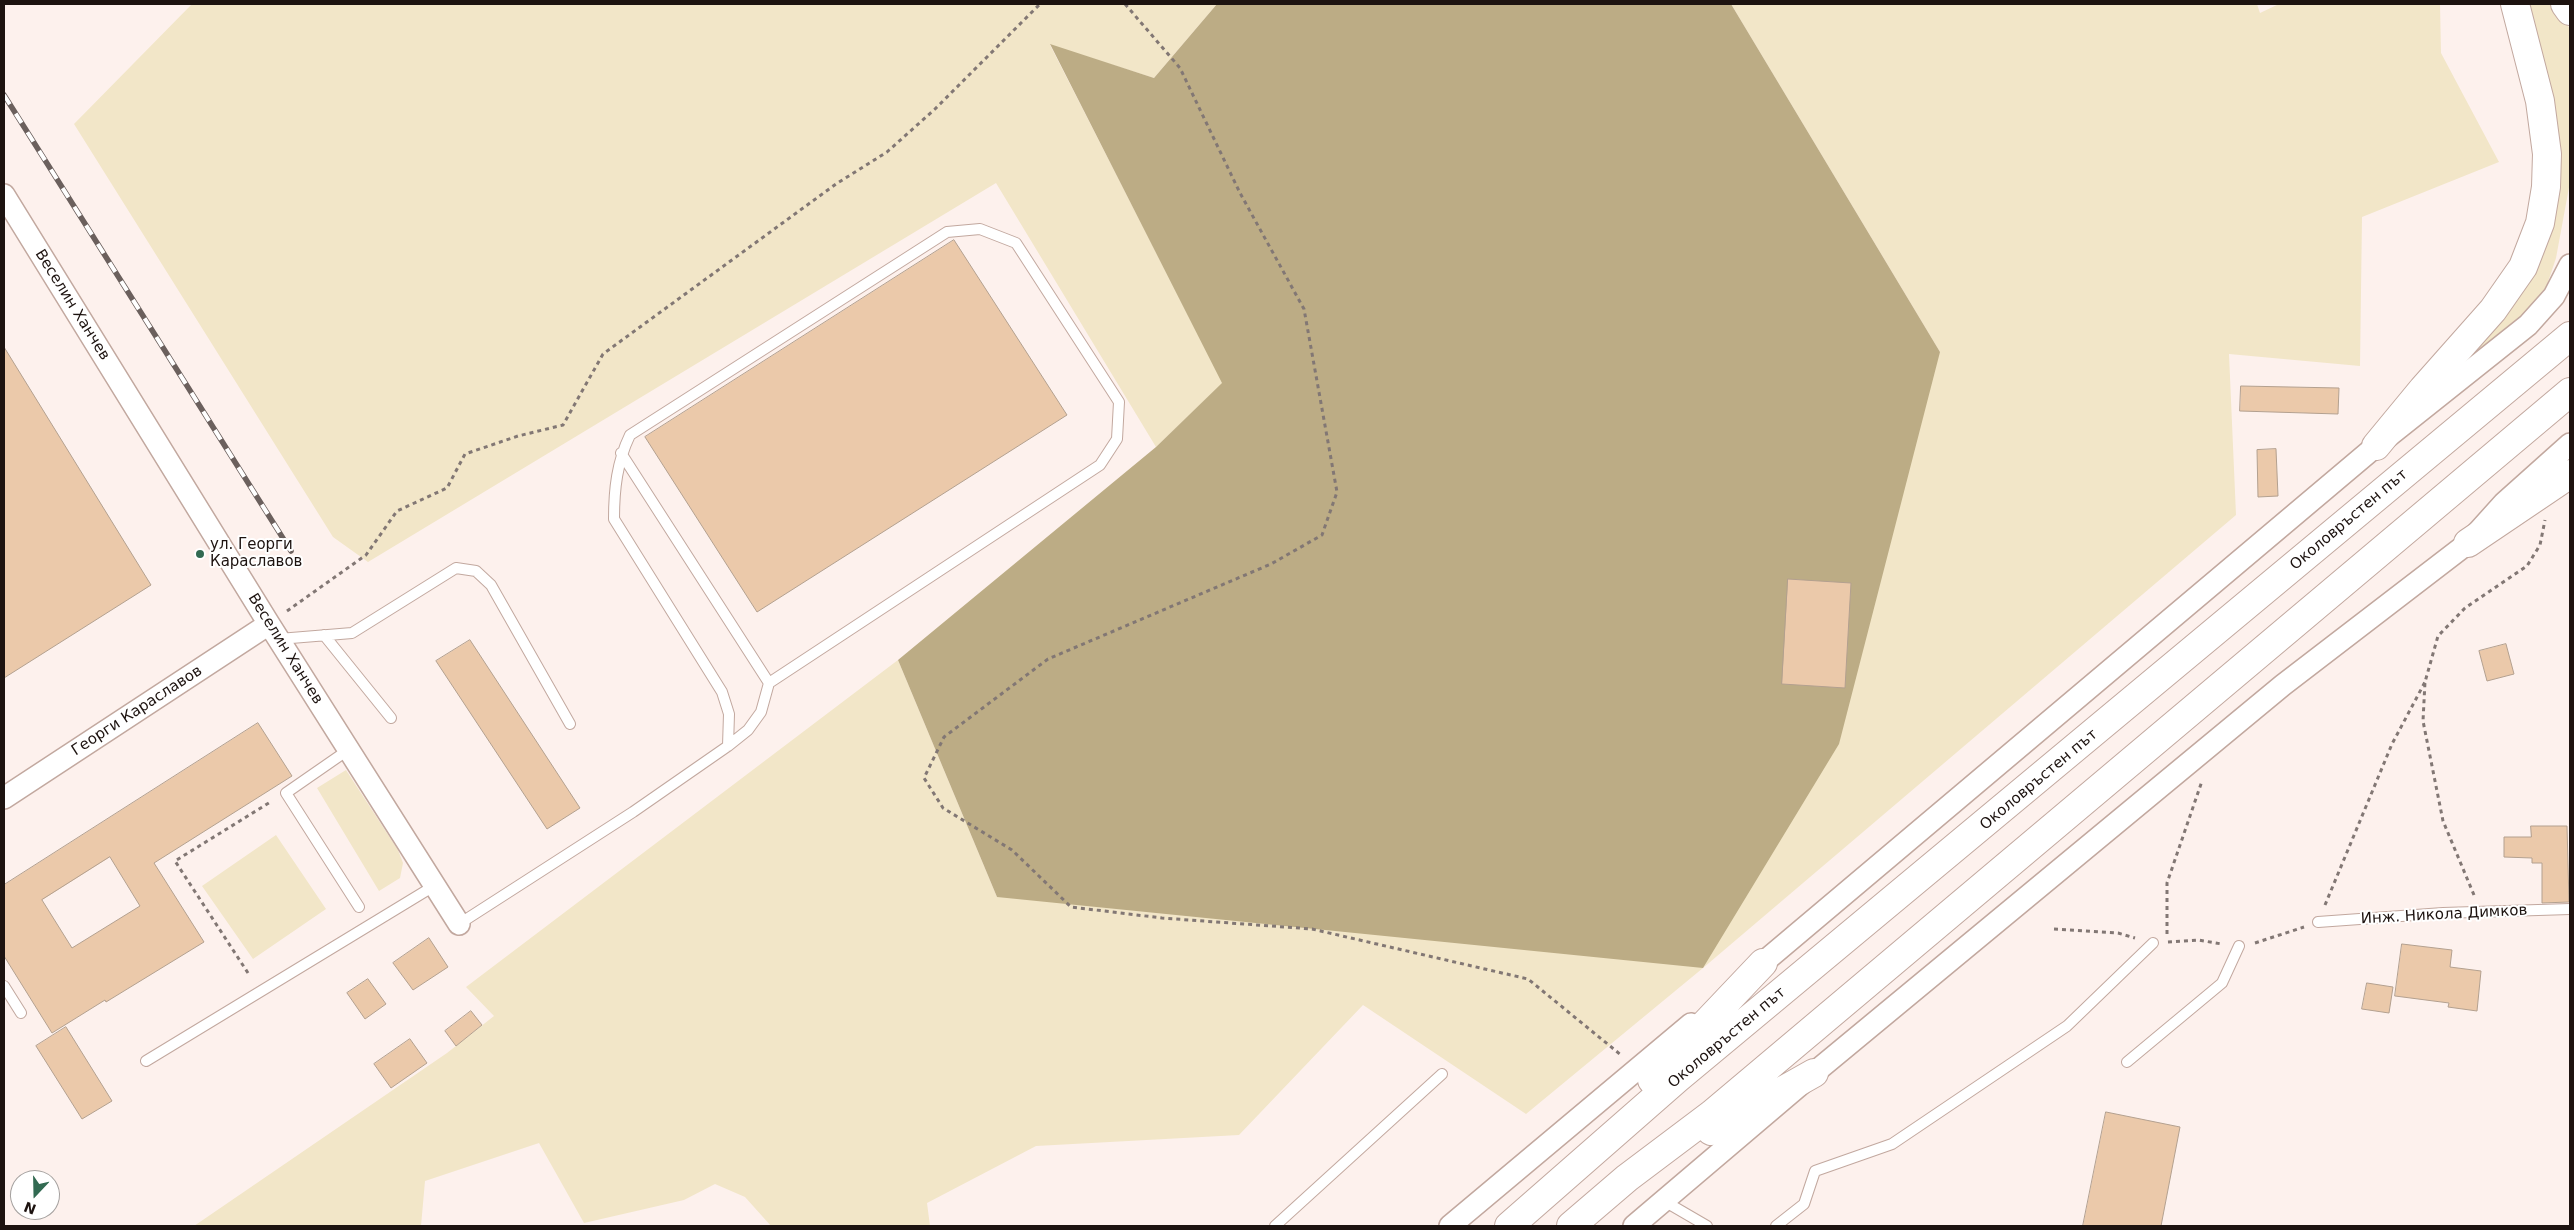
<!DOCTYPE html>
<html>
<head>
<meta charset="utf-8">
<style>
	body { margin:0 }
	#map { position:relative; width:2574px; height:1230px; overflow:hidden; background:#fdf1ed; font-family:"DejaVu Sans",sans-serif }
	canvas { display:block }
	.frame { position:absolute; inset:0; border:5px solid #1d1310; pointer-events:none }
	.north { position:absolute; left:10px; top:1170px; width:50px; height:50px; box-sizing:border-box; background:#fff; border:1px solid #a5a19f; border-radius:50%; rotate:201deg; font-size:14px; font-weight:700; line-height:20px; text-align:center; color:#1d1310 }
	.north::after { content:''; display:block; margin:auto; width:18px; height:22px; background:#326a52; clip-path:polygon(50% 0,100% 100%,50% 72%,0 100%) }
</style>
</head>
<body>
<div id="map">
<canvas width="2574" height="1230"></canvas>
<div class="frame"></div>
<div class="north">N</div>
</div>
<script>
const ctx = document.querySelector('canvas').getContext('2d');
ctx.lineJoin = 'round';
function fillPath(path, color) { ctx.fillStyle = color; ctx.fill(path, 'evenodd'); }
function stroke(path, color, width, dash) { ctx.strokeStyle = color; ctx.lineWidth = width; ctx.lineCap = dash ? 'butt' : 'round'; ctx.setLineDash(dash || []); ctx.stroke(path); }
function drawText(font, color, halo, rows, align = 'center') {
  ctx.font = font + ' "DejaVu Sans",sans-serif'; ctx.lineWidth = 4; ctx.setLineDash([]); ctx.textBaseline = 'middle'; ctx.strokeStyle = halo; ctx.fillStyle = color; for (const [text, x, y, turn = 0] of rows) {
    ctx.save(); ctx.translate(x, y); ctx.rotate((+turn || 0) * Math.PI / 180); ctx.textAlign = isNaN(turn) ? turn : align; if (halo) ctx.strokeText(text, 0, 0); ctx.fillText(text, 0, 0); ctx.restore();
  }
}
fillPath(new Path2D(`
	M192,4H1217L1154,78L1050,45L1223,383L1156,447L996,183L368,562L333,537L74,124Z
	M1731,4H2257L2260,13L2279,4H2440L2441,53L2499,162L2362,217L2360,366L2229,354L2236,515L1703,968L1526,1114L1363,1005L1239,1135L1036,1146L927,1203L930,1226H771L745,1197L715,1184L684,1200L584,1223L539,1143L425,1181L421,1226H194L447,1053L494,1016L466,987L898,660L997,897L1940,352Z
	M2521,4H2553L2570,29V182L2556,258L2546,288L2518,324L2452,376L2555,208Z
	M346,770L398,850L403,863L400,878L379,891L317,788Z
	M276,835L326,909L253,959L202,886Z`), '#f2e6c8');
fillPath(new Path2D(`
	M1217,4H1731L1940,352L1839,744L1703,968L997,897L898,660L1156,447L1222,383L1050,44L1154,78Z`), '#bcac85');
const building = new Path2D(`
	M954,240L1067,415L757,612L645,437Z
	M4,347L151,585L4,678Z
	M2241,386L2339,388L2338,414L2240,411Z
	M2276,449L2278,496L2258,497L2257,450Z
	M1788,579L1851,583L1845,688L1782,684Z
	M470,640L580,808L547,829L436,661Z
	M2506,644L2514,674L2487,681L2479,651Z
	M258,723L292,776L154,863L204,942L106,1002L105,1000L52,1033L4,956V885ZM110,857L140,906L72,948L42,900Z
	M2531,826H2567L2569,902L2542,903V863H2532V858L2504,857V837H2531Z
	M429,938L448,967L413,990L393,963Z
	M2402,944L2452,950L2450,967L2481,971L2477,1011L2448,1007L2449,1003L2395,996Z
	M368,979L386,1004L365,1019L347,993Z
	M2367,983L2393,987L2389,1013L2362,1009Z
	M471,1011L482,1025L456,1046L445,1031Z
	M66,1027L112,1101L82,1119L36,1046Z
	M410,1039L427,1063L391,1088L374,1064Z
	M2106,1112L2180,1127L2161,1226H2083Z`);
fillPath(building, '#ebc9aa');
stroke(building, '#b3a08f', 1);
const lane = new Path2D(`
	M621,453L769,683
	M324,635L391,718
	M279,639L352,633L456,568L476,571L491,585L570,724
	M348,750L286,793L359,907
	M2318,922L2443,913L2570,909
	M459,924L633,812L728,746L748,730L761,712L769,683L1100,465L1117,439L1119,402L1016,243L980,229L947,232L630,435C617,462 614,489 614,519L722,692L729,714L728,746
	M4,986L21,1013
	M146,1061L434,886
	M2127,1062L2222,983L2239,946
	M1664,1201L1707,1226
	M1275,1226L1442,1074
	M1776,1226L1804,1204L1815,1171L1892,1144L2067,1026L2153,943`);
const street = new Path2D(`
	M4,195L269,624L459,924
	M4,798L269,624
	M1752,972L2376,446L2528,325L2554,296L2570,265
	M1450,1226L1691,1024
	M1634,1226L1814,1073L2283,685L2468,543L2504,503L2570,444`);
const primary = new Path2D(`
	M2565,4L2570,11
	M2376,446L2423,389L2493,310L2523,267L2540,223L2546,187L2547,154L2540,101L2515,4
	M2468,543L2570,474`);
const highway = new Path2D(`
	M1652,1080L1763,963
	M1711,1131L1814,1073
	M1509,1226L1678,1078L2570,336
	M1571,1226L1627,1178L1712,1114L2570,392`);
stroke(lane, '#c2a89f', 12);
stroke(street, '#c2a89f', 24);
stroke(primary, '#c2a89f', 30);
stroke(highway, '#c2a89f', 30);
stroke(new Path2D(`
	M1125,4L1180,68L1240,193L1304,309L1337,492L1322,535L1271,564L1048,659L944,737L924,778L943,808L1012,850L1071,907L1162,918L1312,929L1528,979L1621,1055
	M287,611L366,555L397,511L447,488L465,454L518,436L563,425L603,354L836,184L887,152L935,109L1040,4
	M2474,895L2443,821L2423,721L2425,682L2438,636L2465,608L2527,566L2540,545L2545,520
	M2325,905L2392,744L2425,682
	M2054,929L2118,933L2135,938
	M2167,934V883L2202,781
	M2168,942L2198,940L2222,944
	M2255,943L2304,927
	M248,973L175,861L272,801`), '#827774', 3, [4, 4]);
stroke(lane, '#fff', 10);
stroke(street, '#fff', 21);
stroke(primary, '#fff', 28);
stroke(highway, '#fff', 28);
const rail = new Path2D(`
	M4,95L291,551`);
stroke(rail, '#6b605d', 5.5);
stroke(rail, '#fff', 4, [11]);
for (const [x, y, r, color] of [
	[200,554,5,"#326a52"]
]) { const dot = new Path2D(); dot.arc(x, y, r, 0, 2 * Math.PI); ctx.fillStyle = color; ctx.fill(dot); stroke(dot, '#fff', 2); }
drawText('15px', '#1d1310', '#fff', [
	["Веселин Ханчев",72,305,58],
	["Околовръстен път",2349,520,-40],
	["Веселин Ханчев",285,649,58],
	["Георги Караславов",137,711,-33],
	["Околовръстен път",2039,780,-40],
	["Инж. Никола Димков",2444,915,-3],
	["Околовръстен път",1727,1038,-40]
]);
drawText('15px', '#1d1310', '#fff', [
	["ул. Георги",210,545],
	["Караславов",210,562]
], 'left');
</script>
</body>
</html>
